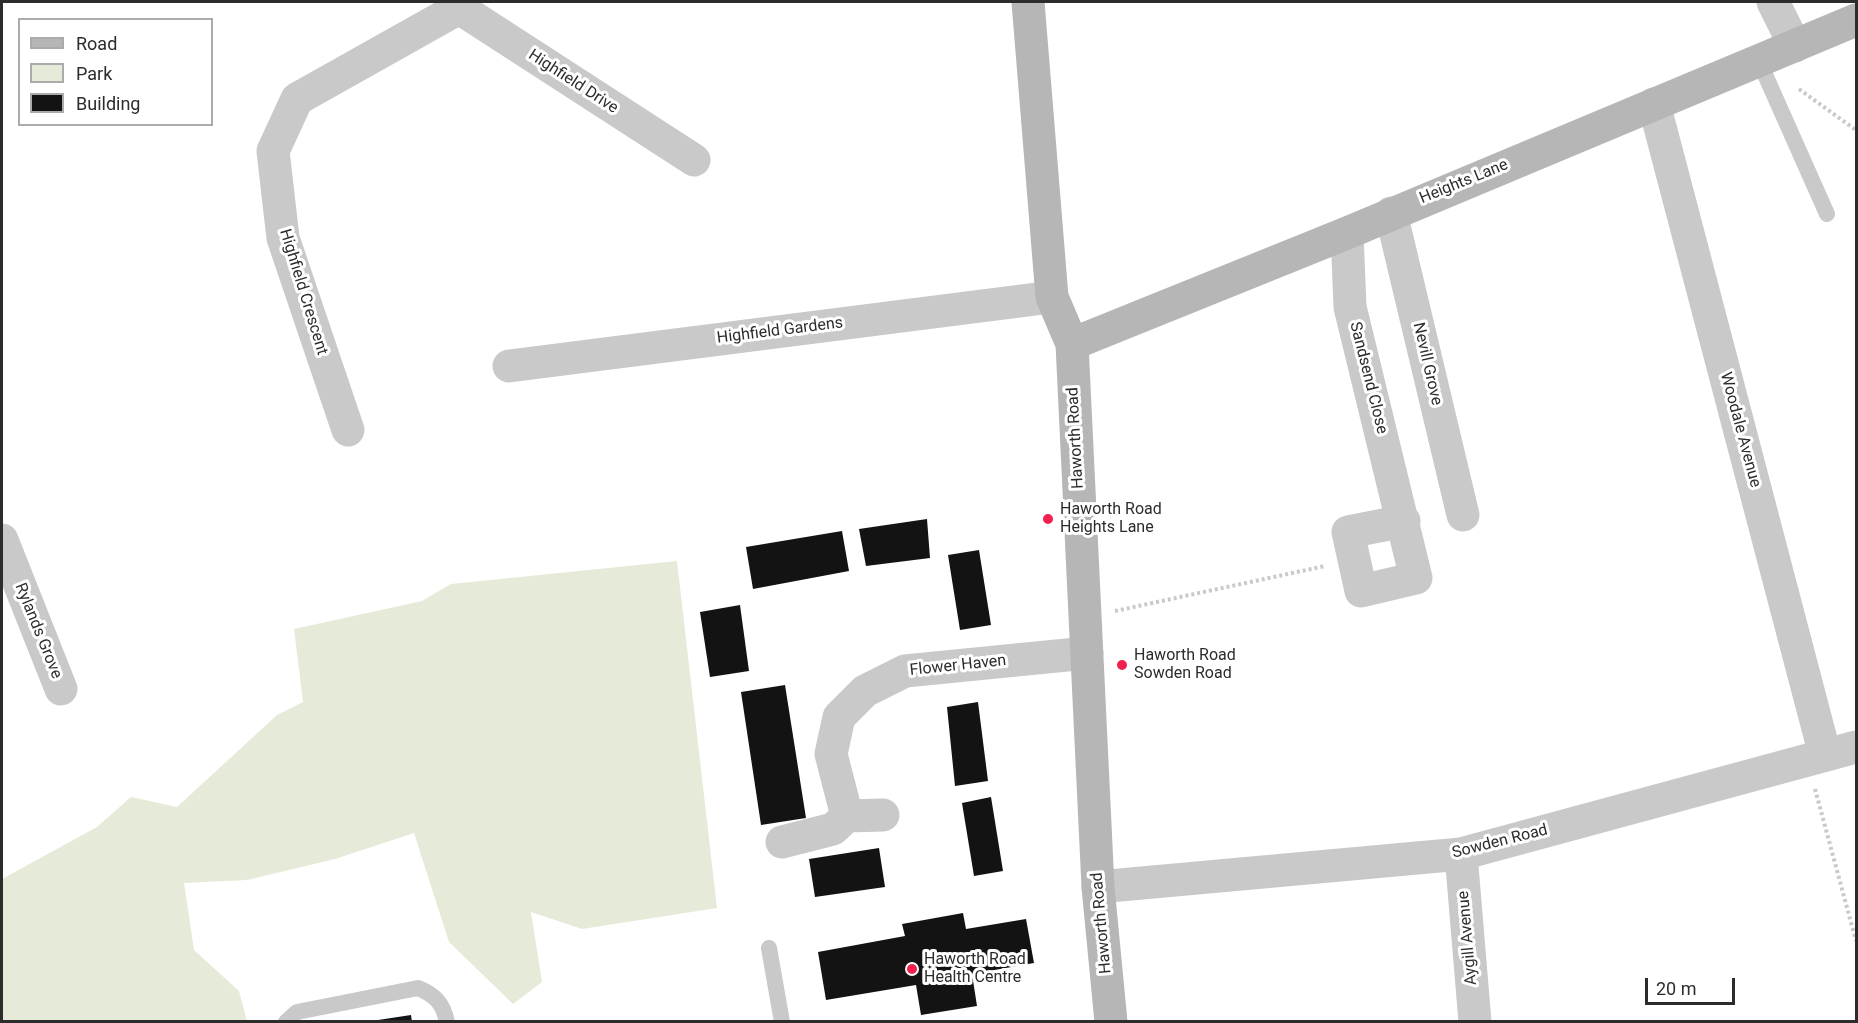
<!DOCTYPE html>
<html>
<head>
<meta charset="utf-8">
<style>
	body { margin:0 }
	#map { position:relative; width:1858px; height:1023px; overflow:hidden; background:#fff; font-family:Roboto,sans-serif }
	canvas { display:block }
	.frame { position:absolute; inset:0; border:3px solid #2c2c2c; pointer-events:none }
	.legend { position:absolute; left:18px; top:18px; width:195px; height:108px; box-sizing:border-box; background:#fff; border:2px solid #ababab; margin:0; padding:8px 10px; list-style:none; font-size:18px; color:#2c2c2c }
	.legend li { display:flex; align-items:center; gap:12px; height:30px }
	.legend b { width:30px; border:2px solid #ababab }
	.scale { position:absolute; left:1645px; top:978px; width:90px; height:27px; box-sizing:border-box; border:3px solid #2c2c2c; border-top:0; padding-left:8px; font-size:18px; line-height:21px; white-space:nowrap; color:#2c2c2c; -webkit-text-stroke:4px #fff; paint-order:stroke }
</style>
</head>
<body>
<div id="map">
<canvas width="1858" height="1023"></canvas>
<div class="frame"></div>
<ul class="legend">
<li><b style="height:8px;background:#b6b6b6"></b>Road</li>
<li><b style="height:16px;background:#e5ebd8"></b>Park</li>
<li><b style="height:16px;background:#131313"></b>Building</li>
</ul>
<div class="scale">20 m</div>
</div>
<script>
const ctx = document.querySelector('canvas').getContext('2d');
ctx.lineJoin = 'round';
function fillPath(path, color) { ctx.fillStyle = color; ctx.fill(path, 'evenodd'); }
function stroke(path, color, width, dash) { ctx.strokeStyle = color; ctx.lineWidth = width; ctx.lineCap = dash ? 'butt' : 'round'; ctx.setLineDash(dash || []); ctx.stroke(path); }
function drawText(font, color, halo, rows, align = 'center') {
  ctx.font = font + ' Roboto,sans-serif'; ctx.lineWidth = 6; ctx.setLineDash([]); ctx.textBaseline = 'middle'; ctx.strokeStyle = halo; ctx.fillStyle = color; for (const [text, x, y, turn = 0] of rows) {
    ctx.save(); ctx.translate(x, y); ctx.rotate((+turn || 0) * Math.PI / 180); ctx.textAlign = isNaN(turn) ? turn : align; if (halo) ctx.strokeText(text, 0, 0); ctx.fillText(text, 0, 0); ctx.restore();
  }
}
fillPath(new Path2D(`
	M677,561L717,908L582,929L531,912L542,982L513,1004L449,942L414,833L335,859L247,880L184,883L194,950L239,991L247,1021H2V879L97,827L131,797L177,807L277,715L303,702L294,629L422,601L451,584Z`), '#e5ebd8');
fillPath(new Path2D(`
	M927,519L930,558L866,566L859,529Z
	M842,531L849,571L753,589L746,547Z
	M979,550L991,625L960,630L948,555Z
	M740,605L749,671L710,677L700,612Z
	M785,685L806,818L761,825L741,692Z
	M978,702L988,781L955,786L947,707Z
	M991,797L1003,871L974,876L962,803Z
	M879,848L885,887L815,897L809,859Z
	M963,913L966,929L1026,919L1034,963L972,974L977,1006L921,1015L916,985L826,1000L818,952L905,936L902,924Z
	M411,1015L412,1022H378V1020Z`), '#131313');
stroke(new Path2D(`
	M1799,89L1856,130
	M1115,611L1325,566
	M1815,789L1856,941`), '#c9c9c9', 4, [3, 3]);
stroke(new Path2D(`
	M1759,61L1827,214
	M769,948L782,1022
	M286,1022L297,1012L418,988C435,995 443,1003 447,1022`), '#c9c9c9', 16);
stroke(new Path2D(`
	M454,2L459,8L694,160
	M1773,2L1795,46
	M1654,104L1825,755
	M1391,213L1463,515
	M1347,233L1350,307L1416,578L1361,591L1348,532L1404,521
	M509,366L1052,297
	M348,430L283,238L273,151L297,99L459,8L465,2
	M2,540L61,689
	M847,816L883,815
	M782,842L833,829L847,816L831,754L839,717L865,691L905,671L1087,653
	M1461,854L1475,1022
	M1098,887L1461,854L1856,747`), '#c9c9c9', 33);
stroke(new Path2D(`
	M1028,2L1052,297L1072,344L1098,887L1111,1022
	M1072,344L1347,233L1856,20`), '#b6b6b6', 33);
for (const [x, y, r, color] of [
	[1048,519,6,"#f0214e"],
	[1122,665,6,"#f0214e"],
	[912,969,6,"#f0214e"]
]) { const dot = new Path2D(); dot.arc(x, y, r, 0, 2 * Math.PI); ctx.fillStyle = color; ctx.fill(dot); stroke(dot, '#fff', 2); }
drawText('16px', '#2c2c2c', '#fff', [
	["Highfield Drive",573,82,33],
	["Heights Lane",1464,182,-22],
	["Highfield Crescent",303,292,73],
	["Highfield Gardens",780,331,-7],
	["Nevill Grove",1427,364,77],
	["Sandsend Close",1368,378,76],
	["Woodale Avenue",1740,430,75],
	["Haworth Road",1076,438,-93],
	["Rylands Grove",38,631,68],
	["Flower Haven",958,666,-6],
	["Sowden Road",1500,842,-14],
	["Haworth Road",1102,923,-95],
	["Aygill Avenue",1468,938,-95]
]);
drawText('16px', '#2c2c2c', '#fff', [
	["Haworth Road",1060,510],
	["Heights Lane",1060,528],
	["Haworth Road",1134,656],
	["Sowden Road",1134,674],
	["Haworth Road",924,960],
	["Health Centre",924,978]
], 'left');
</script>
</body>
</html>
